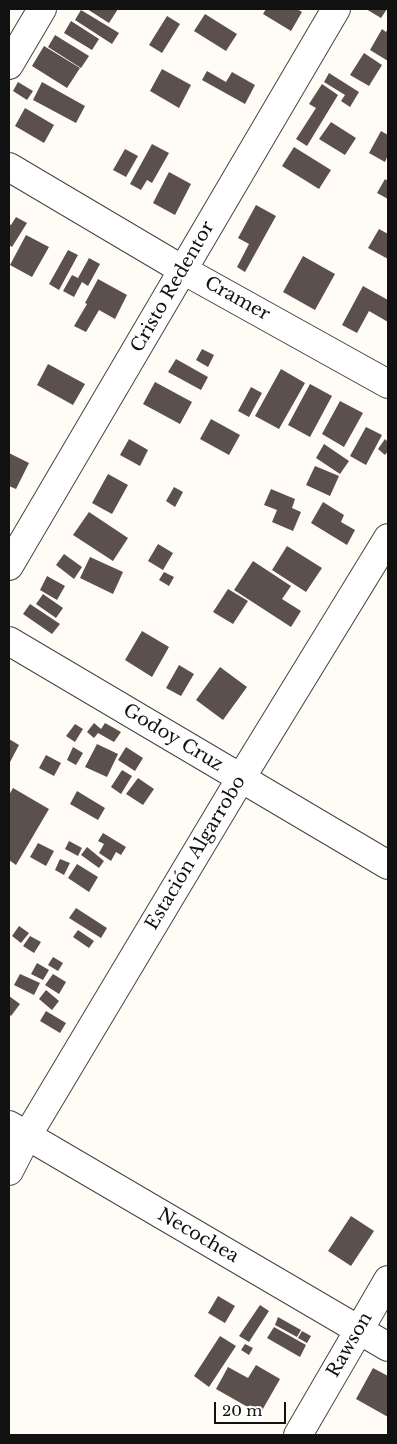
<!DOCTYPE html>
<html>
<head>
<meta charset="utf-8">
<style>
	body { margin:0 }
	#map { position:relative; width:397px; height:1444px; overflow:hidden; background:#fffcf5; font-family:"Libre Baskerville",serif }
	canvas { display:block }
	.frame { position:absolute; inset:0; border:10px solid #111; pointer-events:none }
	.scale { position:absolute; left:214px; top:1402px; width:72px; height:22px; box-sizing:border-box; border:2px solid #111; border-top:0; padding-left:6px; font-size:15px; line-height:18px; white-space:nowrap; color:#111; -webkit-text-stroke:4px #fff; paint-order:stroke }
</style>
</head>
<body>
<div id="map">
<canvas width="397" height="1444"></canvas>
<div class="frame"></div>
<div class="scale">20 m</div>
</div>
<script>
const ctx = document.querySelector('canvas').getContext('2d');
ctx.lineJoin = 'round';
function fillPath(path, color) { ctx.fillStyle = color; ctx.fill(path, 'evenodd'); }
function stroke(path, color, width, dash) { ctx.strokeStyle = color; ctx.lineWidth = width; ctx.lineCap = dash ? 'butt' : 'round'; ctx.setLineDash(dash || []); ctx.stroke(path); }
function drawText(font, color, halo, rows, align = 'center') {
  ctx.font = font + ' "Libre Baskerville",serif'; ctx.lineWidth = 5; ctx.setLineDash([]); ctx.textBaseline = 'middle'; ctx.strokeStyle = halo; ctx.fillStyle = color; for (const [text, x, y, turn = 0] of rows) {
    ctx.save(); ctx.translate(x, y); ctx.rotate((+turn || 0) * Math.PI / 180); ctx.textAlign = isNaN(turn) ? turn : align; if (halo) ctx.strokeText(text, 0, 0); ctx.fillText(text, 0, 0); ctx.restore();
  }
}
fillPath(new Path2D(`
	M87,9H118L109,23Z
	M266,9H297L302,12L291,31L263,14Z
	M366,9H387L381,18Z
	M81,10L119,33L112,44L75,20Z
	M205,14L237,34L226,51L194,31Z
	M167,16L180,24L162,53L149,45Z
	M71,21L99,39L92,50L64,33Z
	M388,28V61L370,50L382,29L386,32Z
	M55,35L89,56L81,68L48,47Z
	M44,46L80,68L67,88L32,66Z
	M364,53L382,65L369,86L350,75Z
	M162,69L191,85L179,108L150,91Z
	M207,71L226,82L232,72L255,85L245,104L202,80Z
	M329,73L359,92L350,107L341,101L345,95L324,82Z
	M18,82L33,91L27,100L13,91Z
	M42,82L85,106L76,123L33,100Z
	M322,84L338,95L307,146L296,139L316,108L309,104Z
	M25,108L54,125L44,143L15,126Z
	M331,122L356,138L345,155L319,139Z
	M381,131L388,135V155L385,162L369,153Z
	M152,144L169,153L152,183L147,180L141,190L130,184Z
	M294,147L331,170L319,189L282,166Z
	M125,149L138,156L126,177L113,170Z
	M169,172L191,184L175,215L153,203Z
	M385,179L388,181V199L377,193Z
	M256,205L276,216L245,272L237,267L249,244L238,238Z
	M16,217L27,223L12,247L9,245V224L11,225Z
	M379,229L388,234V259L368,248Z
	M26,235L49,247L32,277L10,265Z
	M68,250L78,255L59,290L49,284Z
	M303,256L335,274L315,310L283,292Z
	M89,258L100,264L88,286L82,282L74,297L63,291L72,275L78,278Z
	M98,279L127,295L115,319L99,310L86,332L74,326L87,304L85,303Z
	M363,286L388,300V322L369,311L357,333L342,325Z
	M202,349L214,355L208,367L196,360Z
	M176,359L208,377L201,390L168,372Z
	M48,364L85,384L73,405L37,385Z
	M281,369L305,383L279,429L255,416Z
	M155,382L192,402L180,424L143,404Z
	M310,384L332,396L310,437L288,425Z
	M251,387L262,393L249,417L238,411Z
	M340,401L363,413L344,447L322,434Z
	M211,419L240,435L229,455L200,439Z
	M366,427L382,435L366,465L350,456Z
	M129,439L148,450L140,466L120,455Z
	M385,439L388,442V451L385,455L378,449Z
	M324,444L349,461L340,474L316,458Z
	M9,453L29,463L16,489L9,486Z
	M315,466L339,476L330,496L306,485Z
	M108,474L128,485L112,514L92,503Z
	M174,487L183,492L175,507L166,501Z
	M271,489L295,499L292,508L301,512L293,531L272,522L277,510L264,505Z
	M323,502L344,515L341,522L355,530L347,545L311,523Z
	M89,512L128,538L113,561L73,535Z
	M158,544L173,553L163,570L148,561Z
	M287,546L322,568L306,592L272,570Z
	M64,554L82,567L74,579L56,565Z
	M90,557L123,572L113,594L80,578Z
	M253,561L291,586L282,599L301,611L291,627L234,590Z
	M164,572L174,577L169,586L159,580Z
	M47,576L65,586L57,600L40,590Z
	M228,589L248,601L233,624L213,612Z
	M43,594L63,608L56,618L36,604Z
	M30,604L60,624L52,634L23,614Z
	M142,631L169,647L152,677L125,660Z
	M179,665L194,674L181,696L166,688Z
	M220,667L247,687L223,720L196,700Z
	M94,723L101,729L105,723L121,732L114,742L98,733L94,738L87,732Z
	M75,724L83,729L75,742L66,736Z
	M9,739L19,745L9,764Z
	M97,744L118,754L107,777L85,767Z
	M73,747L83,753L76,765L67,760Z
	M126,747L143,758L135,771L118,760Z
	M46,755L61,763L54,776L39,768Z
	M122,770L132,776L121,794L111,787Z
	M138,778L154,789L143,805L126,794Z
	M13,788L49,809L16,865L9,860V795Z
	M77,791L105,808L98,820L70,804Z
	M103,833L126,847L121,855L116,852L111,861L99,853L104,844L98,841Z
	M69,841L82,848L78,856L65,849Z
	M38,843L54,851L46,866L30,857Z
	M87,847L104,861L99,868L81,855Z
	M60,859L70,863L64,875L55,870Z
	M77,864L98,877L89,892L68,878Z
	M76,908L107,928L101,938L69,918Z
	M19,926L29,933L21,943L12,936Z
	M78,930L94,941L89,948L73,937Z
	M30,936L41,942L34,953L23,946Z
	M53,957L63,963L58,971L48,965Z
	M37,963L49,970L43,980L31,974Z
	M20,974L40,983L34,995L14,985Z
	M53,974L66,982L59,994L45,985Z
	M46,990L59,1001L52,1010L39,999Z
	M9,996L20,1004L11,1016L9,1014Z
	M46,1011L66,1023L60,1033L40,1021Z
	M351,1216L374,1231L351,1266L328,1251Z
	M218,1296L235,1306L225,1323L208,1313Z
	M260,1305L269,1311L249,1342L239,1336Z
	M278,1317L301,1330L297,1337L275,1325Z
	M274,1327L306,1345L300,1357L267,1338Z
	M302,1331L311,1336L307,1343L298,1338Z
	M220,1336L236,1346L209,1387L194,1376Z
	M245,1344L253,1348L249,1355L241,1350Z
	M256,1365L280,1379L260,1414L216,1389L228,1367L248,1378Z
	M373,1368L388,1376V1417L356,1399Z`), '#5b504c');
const minor = new Path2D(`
	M9,65L42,9
	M9,167L183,270L388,384
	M9,566L336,9
	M9,641L388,865
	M9,1125L388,1347
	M9,1171L27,1136L241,778L388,538
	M298,1435L388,1280`);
stroke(minor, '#444', 30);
stroke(minor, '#fff', 28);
drawText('18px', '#111', '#fff', [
	["Cristo Redentor",173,287,-60],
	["Cramer",237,299,29],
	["Godoy Cruz",173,738,31],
	["Estación Algarrobo",196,853,-59],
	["Necochea",198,1236,30],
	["Rawson",350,1345,-60]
]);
</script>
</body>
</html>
